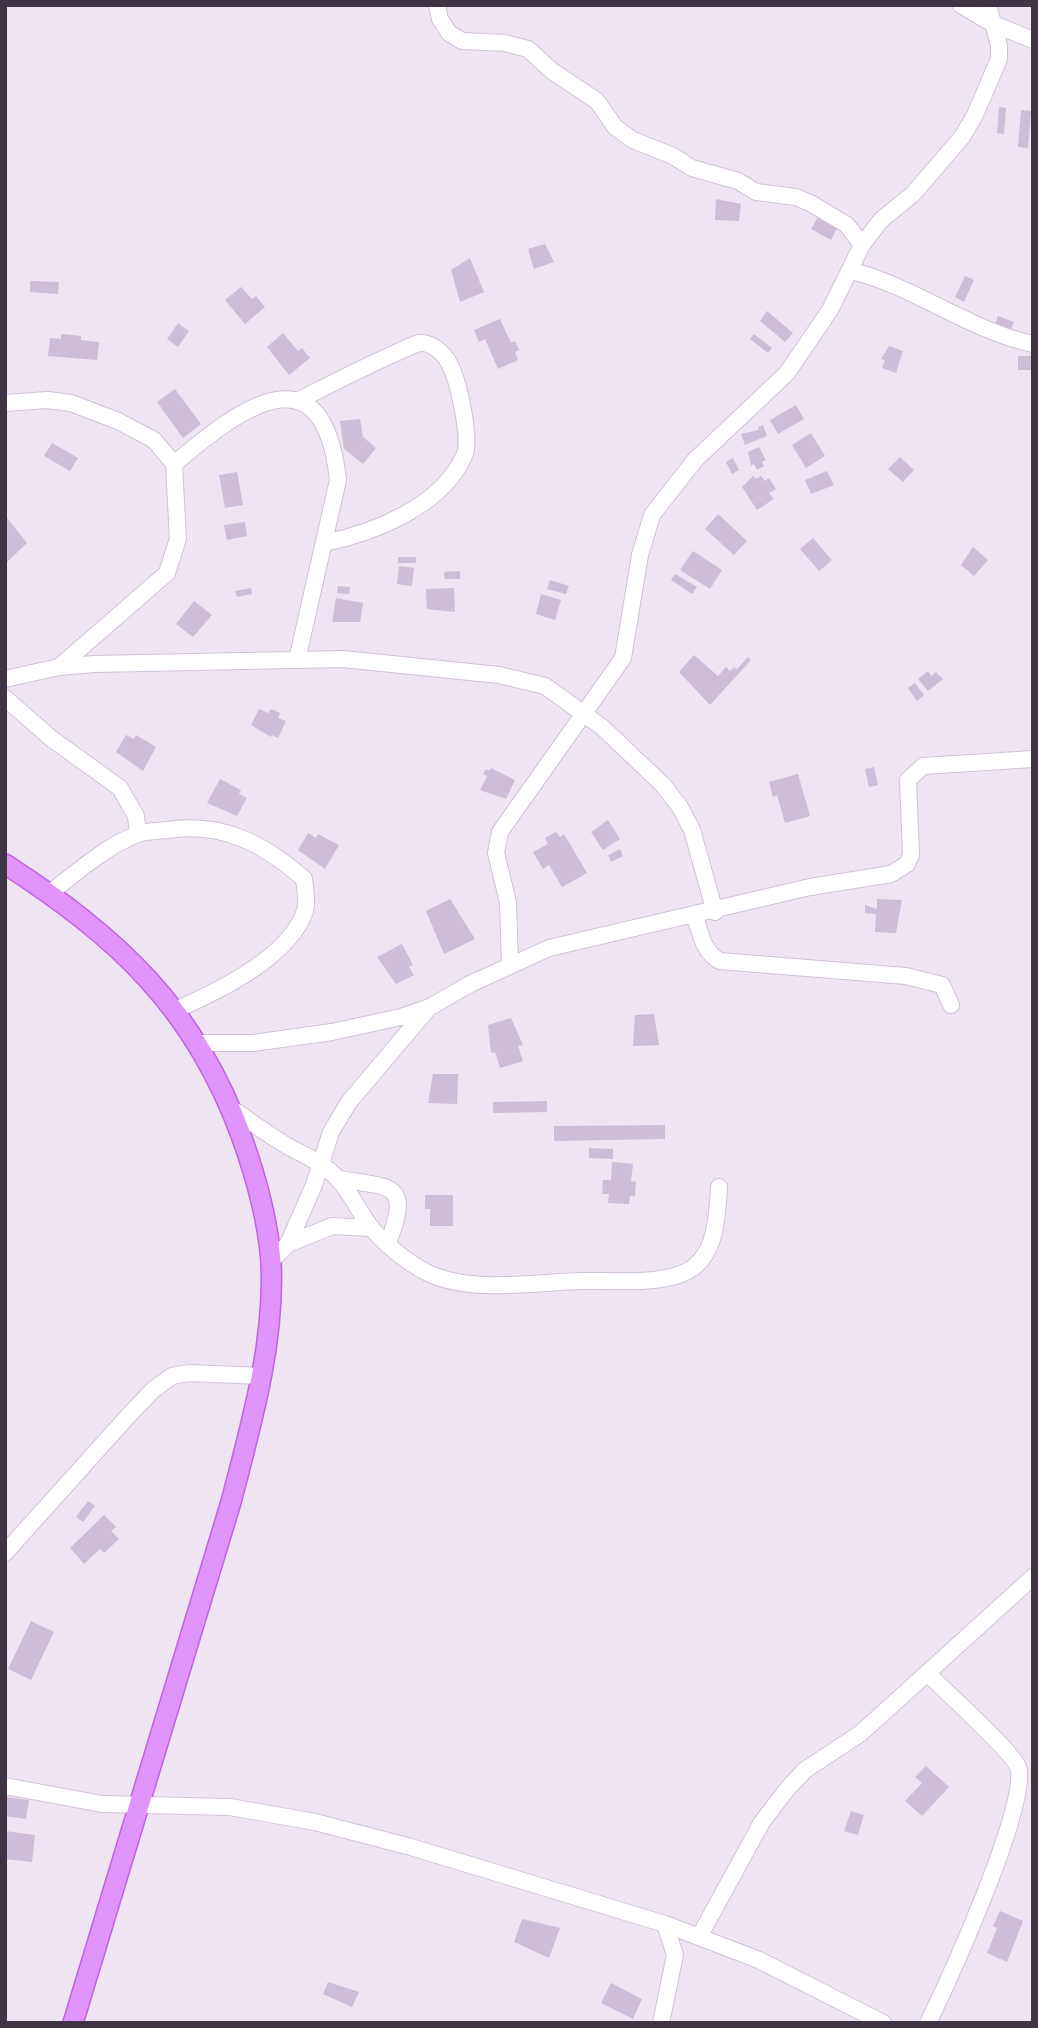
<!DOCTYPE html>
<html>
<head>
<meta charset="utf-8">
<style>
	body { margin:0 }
	#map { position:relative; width:1038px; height:2028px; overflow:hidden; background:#eee4f2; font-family:"Fira Sans Condensed",sans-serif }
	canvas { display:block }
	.frame { position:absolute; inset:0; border:7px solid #3e3444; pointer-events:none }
</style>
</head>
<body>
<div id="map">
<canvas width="1038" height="2028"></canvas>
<div class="frame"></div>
</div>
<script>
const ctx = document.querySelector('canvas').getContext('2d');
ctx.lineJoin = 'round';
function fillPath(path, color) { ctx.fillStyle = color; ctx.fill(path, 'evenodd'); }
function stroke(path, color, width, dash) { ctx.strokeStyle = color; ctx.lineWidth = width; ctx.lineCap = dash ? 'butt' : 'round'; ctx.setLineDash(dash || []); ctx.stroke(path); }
fillPath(new Path2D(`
	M999,107L1006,108L1004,134L997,133Z
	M1021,110L1031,111L1028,148L1018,147Z
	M716,199L741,204L739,221L715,220Z
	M818,217L837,228L831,240L811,229Z
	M545,244L554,262L534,269L528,249Z
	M470,258L484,292L460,302L451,270Z
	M965,276L974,280L964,302L955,297Z
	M30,281L59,282L58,294L30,292Z
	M241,287L252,299L256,296L265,307L245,324L225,300Z
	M767,311L793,333L785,342L760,321Z
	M998,316L1014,322L1009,334L994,328Z
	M500,319L511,343L515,341L519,350L515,352L518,360L498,369L485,339L479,342L474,330Z
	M178,323L189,331L178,347L167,339Z
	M283,333L298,351L302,348L310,358L289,375L267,347Z
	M61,334L81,336V340L99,342L97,360L48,356L50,338L61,339Z
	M754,334L772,348L768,353L750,339Z
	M889,346L903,351L896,373L882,368L885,360L881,359Z
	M1018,356H1033V370H1018Z
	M175,389L201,424L183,438L157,402Z
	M796,405L804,419L778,434L770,420Z
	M360,419L363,437L376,448L363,464L344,449L340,421Z
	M763,425L767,436L745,445L741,434L759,430L758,427Z
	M811,433L825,456L806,468L792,445Z
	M52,443L78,458L70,471L44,456Z
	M759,447L766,460L762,462L764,466L757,470L754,464L751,466L748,452Z
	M900,457L914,470L903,482L888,469Z
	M733,458L739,470L732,474L726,462Z
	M827,471L834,485L811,494L805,480Z
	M237,472L243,505L225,508L219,475Z
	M753,476L756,479L761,476L765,481L769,478L776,489L769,493L774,499L757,510L742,487Z
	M718,514L747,541L734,555L705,529Z
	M7,518L27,543L5,564V520Z
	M245,522L247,536L227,540L224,525Z
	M813,538L832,560L819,571L800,549Z
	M973,547L988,560L974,576L961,565Z
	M693,551L722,570L710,589L680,570Z
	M398,557H416V563H398Z
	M399,566L414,568L412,586L397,584Z
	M460,571V579H445L444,572Z
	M675,574L697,587L692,594L671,580Z
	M550,580L569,586L566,594L547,589Z
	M338,586L350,587L349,594L337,593Z
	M251,588L252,594L237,597L235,591Z
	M454,588L455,612L427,609L426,589Z
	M541,594L561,600L555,620L536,614Z
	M336,598L363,603L360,622H332Z
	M194,601L212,615L193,637L176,624Z
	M694,655L718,676L726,667L730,671L734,667L737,669L748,657L751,660L710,705L679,672Z
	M928,671L931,676L936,672L943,679L928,691L918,679Z
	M915,683L924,695L917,701L908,688Z
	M259,709L268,713L271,709L280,713L278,718L286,721L278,738L272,735L271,737L251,725Z
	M126,735L134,739L136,735L156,747L143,771L116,752Z
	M874,767L878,785L869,787L865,769Z
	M491,768L515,780L506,799L480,790L487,776L483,774L486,769L489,771Z
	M798,774L810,816L785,823L777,795L773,797L769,782Z
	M220,779L241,790L239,794L247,798L237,816L207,803Z
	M608,820L620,839L603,850L591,832Z
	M556,832L560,837L564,834L587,873L562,887L549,865L543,869L533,852L548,844L545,838Z
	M308,833L316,838L318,834L339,845L325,869L298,850Z
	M620,849L623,856L611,862L608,855Z
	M450,899L475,939L444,954L426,911Z
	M877,899L902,900L896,933L875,932L876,914L865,913V905L877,909Z
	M402,944L413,965L409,967L414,975L396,984L377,957Z
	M654,1014L659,1045L633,1046L635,1015Z
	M511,1018L523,1045L518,1046L523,1061L500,1068L495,1052L491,1053L488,1025Z
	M433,1074H458L457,1104L428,1103Z
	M547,1101V1112L493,1113V1102Z
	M665,1125V1139L554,1141V1126Z
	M589,1148L613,1149V1159L589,1158Z
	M612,1162L633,1164L631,1181L636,1182L635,1196H630L629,1204L608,1203L609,1194H602L603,1180H611Z
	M425,1195H453V1226H430V1209H425Z
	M88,1501L95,1506L83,1522L76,1517Z
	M104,1515L116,1527L111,1531L119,1539L104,1553L100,1549L84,1564L70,1548Z
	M31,1621L54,1632L31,1680L8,1669Z
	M926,1766L949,1787L922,1816L905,1801L922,1783L915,1777Z
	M5,1790H8L7,1797L29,1800L26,1819L5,1816Z
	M851,1811L864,1815L858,1835L844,1831Z
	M5,1831L35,1835L32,1862L5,1859Z
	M1000,1911L1023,1921L1007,1962L987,1953L997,1928L993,1926Z
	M522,1919L560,1928L549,1958L514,1942Z
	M328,1982L359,1992L352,2007L323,1994Z
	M611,1983L642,1999L633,2019L601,2003Z`), '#cdbdd6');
const minor = new Path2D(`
	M437,5L440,19L449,33L462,41L505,43L528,49L552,71L597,101L615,127L633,140L673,156L692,168L738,181L756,192L796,197L812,204L847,225L862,245
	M961,5L991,23L1033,40
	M852,271C916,287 968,330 1033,344
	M299,400C333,383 366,366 400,351C406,349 413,344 420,343C431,342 444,353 449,363C458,379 472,440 464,456C442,506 374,533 324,543
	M5,403L47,400L71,403L118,421L154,440L174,464L178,539L167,573L59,667
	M174,464C239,409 323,344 338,480L297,660
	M5,679L59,667L94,664L343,659L499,675L545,686L602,727L663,785L680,807L692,830L715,912
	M5,698L52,739L120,788L136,816L138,834
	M50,893C77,872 104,848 135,835C145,831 157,831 167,830C223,822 263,843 304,879C305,888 308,902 305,911C289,958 217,992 175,1010
	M695,917C701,934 703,952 720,961L906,976L942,985L951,1005
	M510,964L508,902L496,853L500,832L623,658L640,555L652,515L695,460L787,373L830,310L862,245L881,220L913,194L962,137L975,115L999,59V45L988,5
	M199,1043H253L332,1032L401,1017L430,1007L470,984L549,948L810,887L891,874L907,864L911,855L908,780L923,766L1033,759
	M231,1108C248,1120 266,1133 284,1144C302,1155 322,1161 337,1178C351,1192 358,1211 370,1226C383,1243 409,1264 428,1273C472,1294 534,1282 581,1281C612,1280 670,1287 695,1266C717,1248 717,1213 719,1187
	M339,1179C391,1188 412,1181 388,1243
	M288,1244L332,1226L371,1228
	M271,1261L288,1244L314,1185L331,1132L349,1102L426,1011
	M5,1553L129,1415L153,1390L172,1376L189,1373L262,1376
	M928,1674C944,1690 1012,1751 1018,1767C1030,1803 948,1982 928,2023
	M5,1786L102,1804L230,1807L315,1822L411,1847L665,1924L759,1960L883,2023
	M699,1937L762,1822L788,1788L805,1770L861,1733L1033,1577
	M661,2023L675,1955L665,1924`);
const major = new Path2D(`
	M5,864C119,938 195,1008 242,1138C256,1177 268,1221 271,1262C275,1343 251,1425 231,1502L73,2023`);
stroke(minor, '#d1c1d8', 18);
stroke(major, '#be64e0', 22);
stroke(minor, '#fff', 16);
stroke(major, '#e194fb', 19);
</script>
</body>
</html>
